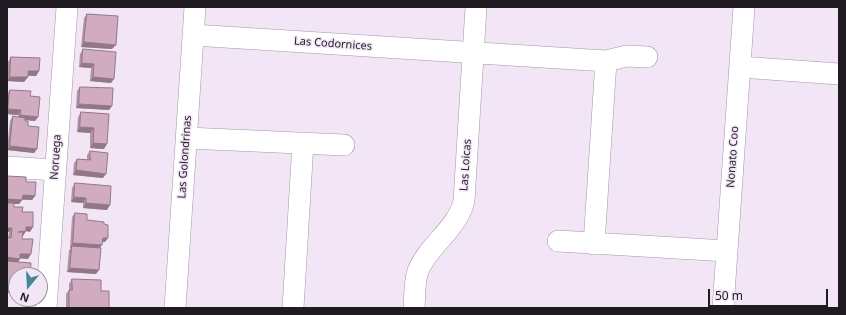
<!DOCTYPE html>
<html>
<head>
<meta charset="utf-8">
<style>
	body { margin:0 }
	#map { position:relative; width:846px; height:315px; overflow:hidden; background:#f2e5f5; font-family:"Noto Sans",sans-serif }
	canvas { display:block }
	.frame { position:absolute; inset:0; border:8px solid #201b21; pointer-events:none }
	.north { position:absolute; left:8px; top:267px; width:40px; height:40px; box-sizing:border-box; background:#f2e5f5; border:1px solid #9e94a0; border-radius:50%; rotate:198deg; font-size:11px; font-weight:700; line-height:16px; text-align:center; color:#201b21 }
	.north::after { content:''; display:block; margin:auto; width:14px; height:18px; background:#428794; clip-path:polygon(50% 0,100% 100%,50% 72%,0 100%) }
	.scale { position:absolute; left:708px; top:289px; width:120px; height:18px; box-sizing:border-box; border:2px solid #201b21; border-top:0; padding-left:5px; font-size:12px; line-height:14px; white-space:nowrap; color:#201b21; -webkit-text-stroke:3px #f2e5f5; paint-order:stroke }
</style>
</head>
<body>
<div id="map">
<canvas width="846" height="315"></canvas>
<div class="frame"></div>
<div class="north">N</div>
<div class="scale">50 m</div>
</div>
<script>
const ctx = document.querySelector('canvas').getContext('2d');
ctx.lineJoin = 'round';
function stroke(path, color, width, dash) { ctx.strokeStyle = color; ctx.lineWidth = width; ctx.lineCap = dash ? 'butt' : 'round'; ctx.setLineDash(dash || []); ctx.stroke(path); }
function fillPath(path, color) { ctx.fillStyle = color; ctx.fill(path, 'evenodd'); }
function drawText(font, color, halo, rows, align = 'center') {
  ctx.font = font + ' "Noto Sans",sans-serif'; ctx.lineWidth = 3; ctx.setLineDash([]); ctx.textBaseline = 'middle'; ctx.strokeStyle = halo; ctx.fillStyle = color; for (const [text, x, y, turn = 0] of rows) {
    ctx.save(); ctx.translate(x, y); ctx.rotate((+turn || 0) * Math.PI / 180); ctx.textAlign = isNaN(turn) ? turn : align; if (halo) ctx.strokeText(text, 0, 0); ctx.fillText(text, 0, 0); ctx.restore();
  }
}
const minor = new Path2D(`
	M193,35L606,61L627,56L647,57
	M740,67L839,74
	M187,138L344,145
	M7,167L55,170
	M558,241L727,251
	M594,244L606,61
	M46,308L67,7
	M175,308L195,7
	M293,308L303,143
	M414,308C415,296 414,282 418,271C428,245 457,230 464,201L476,7
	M723,308L744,7`);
stroke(minor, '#a296a5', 22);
stroke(minor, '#fff', 21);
fillPath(new Path2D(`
	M87,14L112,49L81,47L84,18Z
	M83,49L111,83L90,81L91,68L79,67L80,54Z
	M11,57L39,71L36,76H28V77L24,82L7,81L8,62Z
	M80,87L112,106L109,110L76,108L77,91Z
	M10,90L30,96L38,117L35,121L25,120V121L28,126L37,149L34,153L7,150L10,121L13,116L18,117V115L7,114V94Z
	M81,112L109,114L104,149L90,148V133L77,132L78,117Z
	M90,151L103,178L73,175L74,163L77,159L87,160V155Z
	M7,176L26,182L35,196L32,200H22L19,204H14V207L22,212L30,232L26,231L22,236V239L28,259L20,258L18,262L16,275L8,238L9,232Z
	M75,183L107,210L83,208V203L71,202L72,188Z
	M75,213L87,220L105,242H102L100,248L96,274L67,272L69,250L71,248H70L72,217Z
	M72,279L101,291L109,308H66V294L69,290V284Z`), '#b494a6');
fillPath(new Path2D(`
	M84,42L116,45L112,49L81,47Z
	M82,63L94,64L91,68L79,67Z
	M28,71H39L36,76L25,75Z
	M10,77H28L24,82L7,81Z
	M93,77L114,79L111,83L90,81Z
	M79,104L112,106L109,110L76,108Z
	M8,109L21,110L18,115L7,114V111Z
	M20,115L38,117L35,121L17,119Z
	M80,127L94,128L90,133L77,132Z
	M93,143L107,144L104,149L90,148Z
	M10,146L37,149L34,153L7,150Z
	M76,170L106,174L103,178L73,175Z
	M23,195L35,196L32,200L20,199Z
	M74,197L86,198L83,203L71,202Z
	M7,199L22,200L19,204H7Z
	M86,203L110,205L107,210L83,208Z
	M26,227H33L30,232L26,231L23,236H15Z
	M7,228H12L9,232H7Z
	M103,238H108L105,242H100Z
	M73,243L102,245L99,249L72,246L70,248Z
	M20,254H31L28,259L17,258Z
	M7,257L20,259L17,263L7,262Z
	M70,268L99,270L96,274L67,272Z
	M7,288L16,289V293H7Z`), '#927887');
const building = new Path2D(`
	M87,14L118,16L116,45L84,42Z
	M83,49L116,52L114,79L93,77L94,64L82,63Z
	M11,57L40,58L39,71H28V77H10Z
	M80,87L113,88L112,106L79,104Z
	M10,90L31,91L30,96L40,97L38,117L20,115L21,110L8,109Z
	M81,112L109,114L107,144L93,143L94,128L80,127Z
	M13,116L25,118V121H28V126L39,127L37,149L10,146Z
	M90,151L108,153L106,174L76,170L77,159L90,160Z
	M7,176L26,177V182H36L35,196L23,195L22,200L7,199Z
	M75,183L111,186L110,205L86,203V198L74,197Z
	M7,203H14V207H23L22,212H33V227H26V231L18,232H23L22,239H33L31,254H20V259L7,257V237L11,238L12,228H7Z
	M75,213L87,214V220L104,222V224L108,225V238H103L102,245L73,243Z
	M72,246L101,248L99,270L70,268Z
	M7,261L31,263L30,275H16V289L7,288Z
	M72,279L101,280V291H109V308H69V290H72Z`);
fillPath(building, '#d1acc1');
stroke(building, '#927887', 1);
drawText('11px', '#201b21', '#f2e5f5', [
	["Las Codornices",333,44,4],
	["Noruega",56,157,-86],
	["Las Golondrinas",185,157,-86],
	["Nonato Coo",733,157,-86],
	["Las Loicas",466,165,-86]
]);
</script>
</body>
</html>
